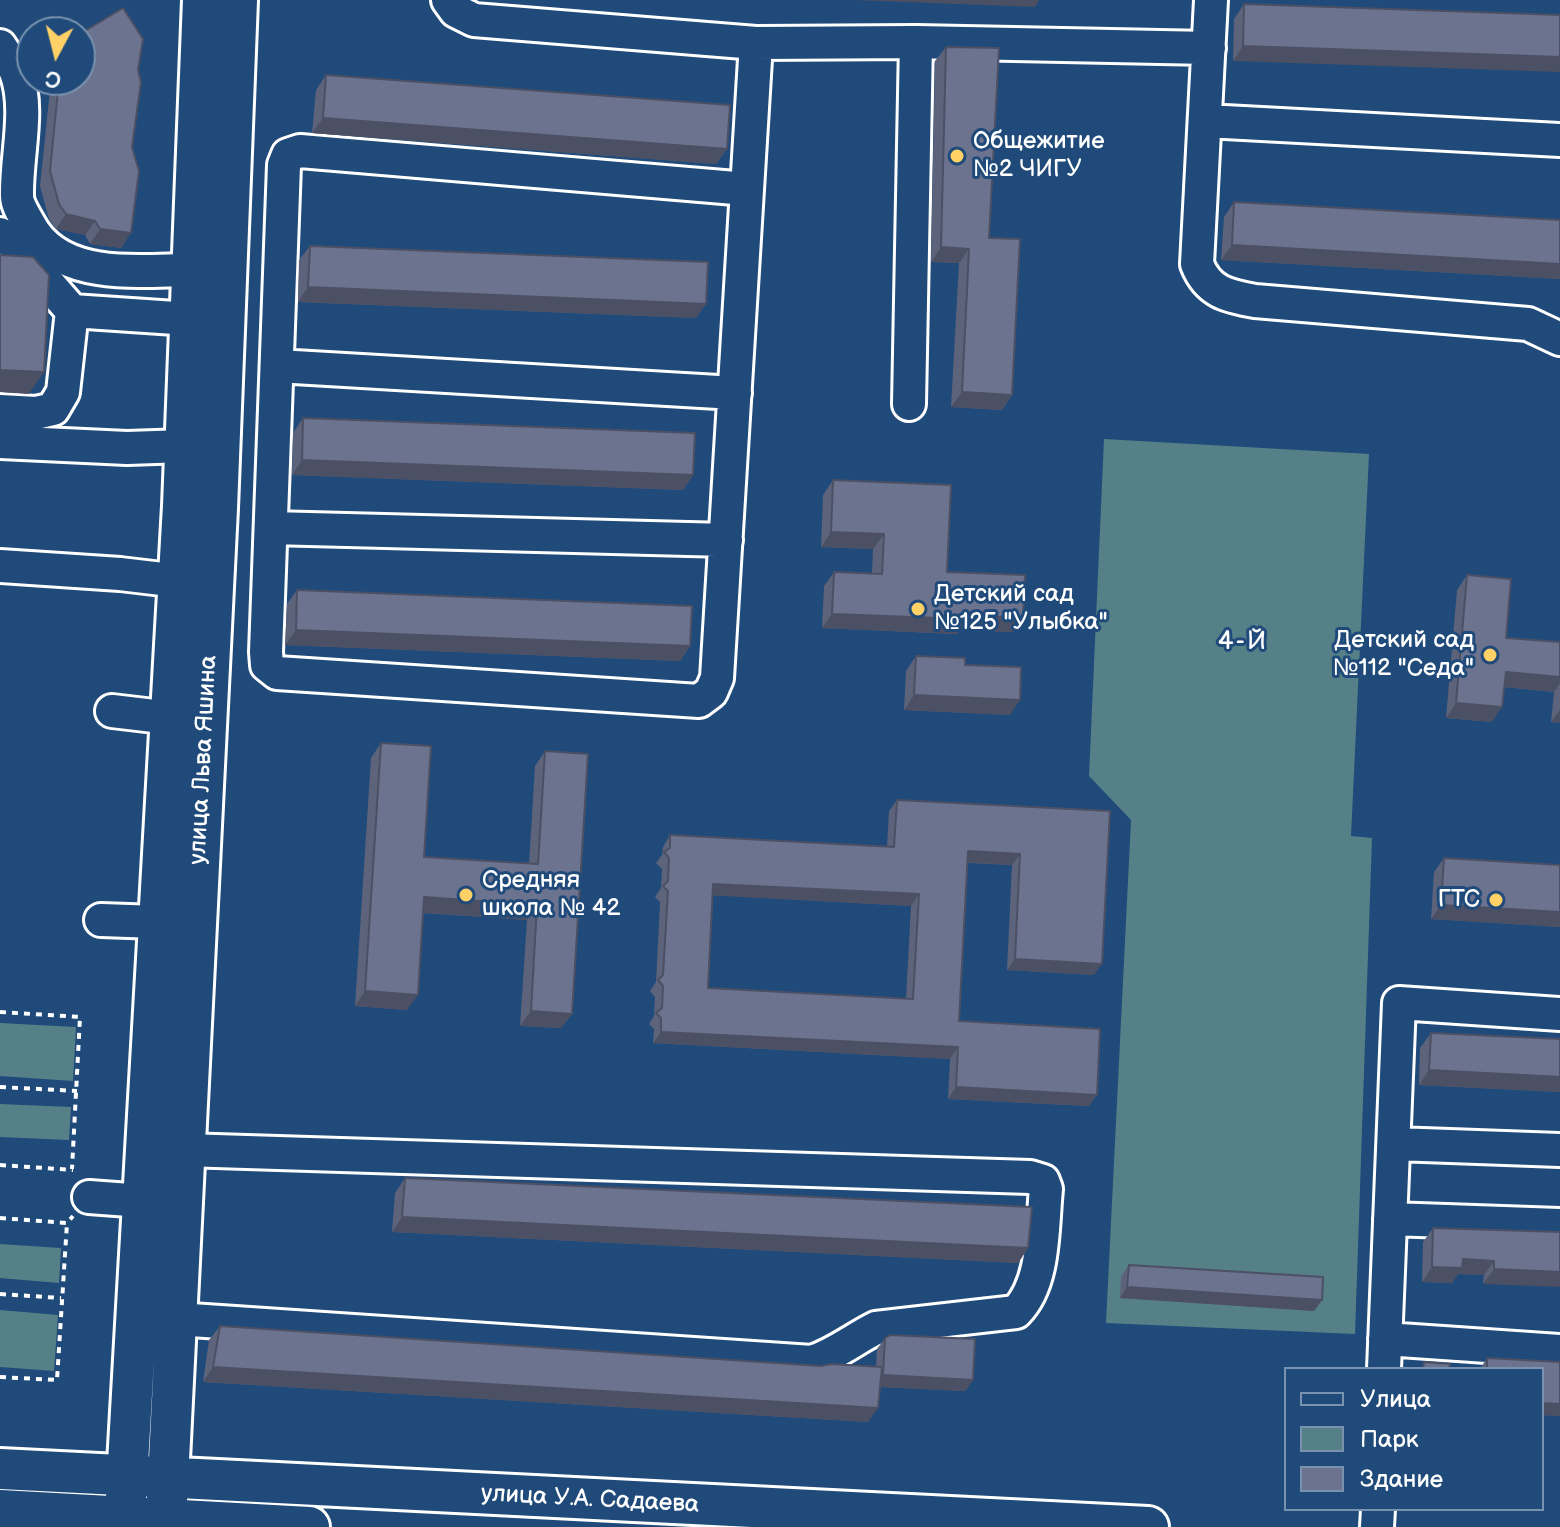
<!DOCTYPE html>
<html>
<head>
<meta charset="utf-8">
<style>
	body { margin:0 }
	#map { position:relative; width:1560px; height:1527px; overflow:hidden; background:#1f4a7a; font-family:"Balsamiq Sans",sans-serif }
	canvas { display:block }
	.legend { position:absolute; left:1284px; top:1367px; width:260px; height:144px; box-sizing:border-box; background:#1f4a7a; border:2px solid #7992af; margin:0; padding:10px 14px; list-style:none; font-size:24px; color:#fff }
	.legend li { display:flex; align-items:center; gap:16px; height:40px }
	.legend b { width:40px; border:2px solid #7992af }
	.north { position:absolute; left:16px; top:16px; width:80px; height:80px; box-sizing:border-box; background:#1f4a7a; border:2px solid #7992af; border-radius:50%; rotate:187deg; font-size:22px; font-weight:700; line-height:32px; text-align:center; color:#fff }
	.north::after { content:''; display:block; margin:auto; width:28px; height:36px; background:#ffd166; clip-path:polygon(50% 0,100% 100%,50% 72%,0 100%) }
</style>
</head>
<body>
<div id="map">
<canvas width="1560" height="1527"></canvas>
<ul class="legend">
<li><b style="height:10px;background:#1f4a7a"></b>Улица</li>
<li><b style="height:22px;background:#568087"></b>Парк</li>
<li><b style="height:22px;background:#6c738f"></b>Здание</li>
</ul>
<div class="north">С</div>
</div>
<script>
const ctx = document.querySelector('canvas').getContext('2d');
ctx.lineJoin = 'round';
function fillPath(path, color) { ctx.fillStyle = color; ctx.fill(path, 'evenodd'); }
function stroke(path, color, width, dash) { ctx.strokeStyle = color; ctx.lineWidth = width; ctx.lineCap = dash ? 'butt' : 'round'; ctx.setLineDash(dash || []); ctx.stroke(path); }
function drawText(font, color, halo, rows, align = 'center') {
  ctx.font = font + ' "Balsamiq Sans",sans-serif'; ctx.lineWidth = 6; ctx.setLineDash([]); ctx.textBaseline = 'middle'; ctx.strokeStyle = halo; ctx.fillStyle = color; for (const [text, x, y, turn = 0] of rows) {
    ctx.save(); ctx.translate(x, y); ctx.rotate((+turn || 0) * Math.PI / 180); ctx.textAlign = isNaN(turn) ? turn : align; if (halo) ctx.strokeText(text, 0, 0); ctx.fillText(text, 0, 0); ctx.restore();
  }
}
fillPath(new Path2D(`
	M1104,439L1369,454L1351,836L1372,838L1355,1334L1106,1323L1131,820L1089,776Z
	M0,1023L76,1027L73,1081L0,1076Z
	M0,1104L71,1107L69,1140L0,1137Z
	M0,1244L61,1248L59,1283L0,1278Z
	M0,1310L58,1315L54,1371L0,1367Z`), '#568087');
const minor = new Path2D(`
	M448,0L456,11L474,20L756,43L717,678L711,692L699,701L277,673L267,665L266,652L284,165L288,155L300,151L747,189
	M1211,0L1197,264C1208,292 1227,296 1255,301L1528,324L1560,339
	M916,42L1209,48
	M756,43L916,42L909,404
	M0,46C5,54 12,63 16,72C30,110 16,156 17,196C17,205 24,215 29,224C59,282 139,270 192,270
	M1206,121L1560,140
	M0,234L13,243L72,311
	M277,366L735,393
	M0,411L36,413L53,409L63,392L72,311L190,319
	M0,442L127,448L185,446
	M271,528L726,540
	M0,566L120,574L179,581
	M112,711L171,718
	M101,920L157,922
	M1395,1144L1560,1150
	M89,1197L143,1201
	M1390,1219L1560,1225
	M176,1319L812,1362C836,1354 854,1339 876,1328L1016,1312C1045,1283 1042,1228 1046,1189L1043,1181L1030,1177L184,1150
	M1385,1339L1560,1351
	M1384,1369L1399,1003L1560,1014
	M1377,1527L1378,1509`);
const major = new Path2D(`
	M0,1469L1148,1527
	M0,1510L309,1527
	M125,1516L183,506L203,0
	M166,1519L217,508L237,0`);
stroke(minor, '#fff', 38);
stroke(major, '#fff', 46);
stroke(new Path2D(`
	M0,1012L80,1017L72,1169
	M0,1087L77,1091
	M0,1165L73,1170
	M0,1218L67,1223L73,1216
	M0,1294L61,1298
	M0,1377L57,1380L67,1223`), '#fff', 4, [6, 6]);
stroke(minor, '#1f4a7a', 32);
stroke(major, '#1f4a7a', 40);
fillPath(new Path2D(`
	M1244,4L1560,15L1233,61L1234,19Z
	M946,47L989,238L1012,395L1002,410L951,407L959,263L931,262L935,61Z
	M326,75L727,149L716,164L312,133L316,90Z
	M51,80H80L132,147L121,248L90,244L85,235L56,229L49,219L40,186Z
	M1234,202L1560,220V279L1221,260L1224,217Z
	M310,246L696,318L298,302L299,260Z
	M303,418L693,475L683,490L292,475L293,433Z
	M833,480L947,572L1023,618L1013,632L960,630L957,634L822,628L824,586L834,572L872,573L873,549L821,547L823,495Z
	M1467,575L1506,638L1560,642V723L1551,722L1554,692L1504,687L1492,722L1446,718L1457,590Z
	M297,590L690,646L680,661L285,645L287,604Z
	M916,656L1010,715L904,710L906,671Z
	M381,743L424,857L529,864L535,766L545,751L572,1014L561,1028L520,1026L527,920L423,913L407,1010L355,1006L371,758Z
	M897,800L1110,811L1094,975L1007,970L1012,865L968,863L959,1021L1089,1106L948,1099L950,1059L653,1043L654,1029L649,1024L654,1016L655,997L650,991L656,982L660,902L655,897L661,888L662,869L656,863L662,855L663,847L670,835L887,847L889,811ZM712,895L911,906L906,999L708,988Z
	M1444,858L1560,865V927L1431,919L1434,872Z
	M1431,1033L1560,1039V1092L1419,1085L1420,1048Z
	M405,1178L1028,1248L1018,1263L392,1232L395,1193Z
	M1433,1228L1560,1232L1483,1284L1484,1275L1458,1274L1452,1283L1422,1282L1423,1242Z
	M1129,1265L1322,1300L1314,1311L1120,1298L1121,1276Z
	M220,1326L821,1366L876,1367L877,1349L885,1338L973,1380L965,1391L880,1387L868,1422L203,1382L209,1340Z
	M1487,1358L1560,1362V1416L1542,1415V1369H1480Z`), '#5d637b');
fillPath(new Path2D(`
	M853,0H1039L1035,7Z
	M1243,46L1560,57V72L1233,61Z
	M323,118L727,149L716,164L312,133Z
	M66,214L95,221L85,235L56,229Z
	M100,229L131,233L121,248L90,244Z
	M1232,245L1560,264V279L1221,260Z
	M941,247L969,249L959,263L931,262Z
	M308,287L706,304L696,318L298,302Z
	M0,370L44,372L29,394L0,392Z
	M962,392L1012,395L1002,410L951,407Z
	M302,460L693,475L683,490L292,475Z
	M831,532L884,534L873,549L821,547Z
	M832,614L967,615L1023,618L1013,632L960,630L957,634L822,628Z
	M296,630L690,646L680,661L285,645Z
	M1506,672L1560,677V683L1554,692L1495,686Z
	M914,695L1020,700L1010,715L904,710Z
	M1456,703L1502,707L1492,722L1446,718Z
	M1560,710V723L1551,722Z
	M968,851L1020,854L1012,865L960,862Z
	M713,884L919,894L911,906L705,895Z
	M424,897L537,905L527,920L414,912Z
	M1441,905L1560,912V927L1431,919Z
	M1015,959L1102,964L1094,975L1007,970Z
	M365,991L418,995L407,1010L355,1006Z
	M531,1011L572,1014L561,1028L520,1026Z
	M661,1032L958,1047L950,1059L653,1043Z
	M1429,1070L1560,1077V1092L1419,1085Z
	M956,1087L1097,1095L1089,1106L948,1099Z
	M402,1217L1028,1248L1018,1263L392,1232Z
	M1463,1259L1494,1261L1484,1275L1458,1274L1452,1283L1422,1282L1432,1267Z
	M1494,1269L1560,1272V1287L1483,1284Z
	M1127,1287L1322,1300L1314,1311L1120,1298Z
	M213,1367L878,1408L868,1422L203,1382Z
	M883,1375L973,1380L965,1391L875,1387Z
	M1542,1403L1560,1404V1416L1542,1415Z`), '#4c5064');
const building = new Path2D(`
	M1244,4L1560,15V57L1243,46Z
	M123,8L143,39L138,70L141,82L132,147L139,171L131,233L100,229L95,221L66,214L59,204L50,171L59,80H80V34Z
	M946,47L999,48L989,238L1020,239L1012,395L962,392L969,249L941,247Z
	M326,75L730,105L727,149L323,118Z
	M1234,202L1560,220V264L1232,245Z
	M310,246L708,262L706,304L308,287Z
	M0,255L33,257L49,275L44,372L0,370Z
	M303,418L695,433L693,475L302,460Z
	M833,480L951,485L947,572L1025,575L1023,618L967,615V619L832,614L834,572L882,574L884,534L831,532Z
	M1467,575L1511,579L1506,638L1560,642V677L1506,672L1502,707L1456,703Z
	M297,590L692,606L690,646L296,630Z
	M916,656L965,658V665L1021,667L1020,700L914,695Z
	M381,743L431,746L424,857L538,864L545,751L588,754L572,1014L531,1011L537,905L424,897L418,995L365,991Z
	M897,800L1110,811L1102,964L1015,959L1020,854L968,851L959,1021L1100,1029L1097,1095L956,1087L958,1047L661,1032V1018L656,1013L662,1008L663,986L658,980L663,975L668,891L663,886L668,881L669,858L664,852L670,848V835L894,847ZM713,884L919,894L913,999L708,988Z
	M1444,858L1560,865V912L1441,905Z
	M1431,1033L1560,1039V1077L1429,1070Z
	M405,1178L1032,1207L1028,1248L402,1217Z
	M1433,1228L1560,1232V1272L1494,1269V1261L1463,1259L1462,1268L1432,1267Z
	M1129,1265L1323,1277L1322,1300L1127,1287Z
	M220,1326L821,1366L831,1364L882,1367L878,1408L213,1367Z
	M890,1335L975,1339L973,1380L883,1375L885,1338Z
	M1487,1358L1560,1362V1404L1542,1403V1369H1487Z
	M1424,1362L1450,1364L1449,1369H1423Z`);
fillPath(building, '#6c738f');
stroke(building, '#4c5064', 2);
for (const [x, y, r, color] of [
	[957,156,8,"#ffd166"],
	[918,609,8,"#ffd166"],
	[1490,655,8,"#ffd166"],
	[466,895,8,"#ffd166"],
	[1496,900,8,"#ffd166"]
]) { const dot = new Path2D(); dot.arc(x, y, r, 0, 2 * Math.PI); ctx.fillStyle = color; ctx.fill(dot); stroke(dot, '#1f4a7a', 3); }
drawText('24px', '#fff', '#1f4a7a', [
	["Общежитие",973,142],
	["№2 ЧИГУ",973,170],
	["Детский сад",934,595],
	["№125 \"Улыбка\"",934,623],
	["Детский сад",1474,641,"right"],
	["№112 \"Седа\"",1474,669,"right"],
	["Средняя",482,881],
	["школа № 42",482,909],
	["ГТС",1480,900,"right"]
], 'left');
drawText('24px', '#fff', '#1f4a7a', [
	["улица Льва Яшина",204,760,-87],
	["улица У.А. Садаева",590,1500,3]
]);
ctx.letterSpacing = '2px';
drawText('26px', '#fff', '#1f4a7a', [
	["4-Й",1243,642]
]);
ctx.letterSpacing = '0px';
</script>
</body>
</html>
